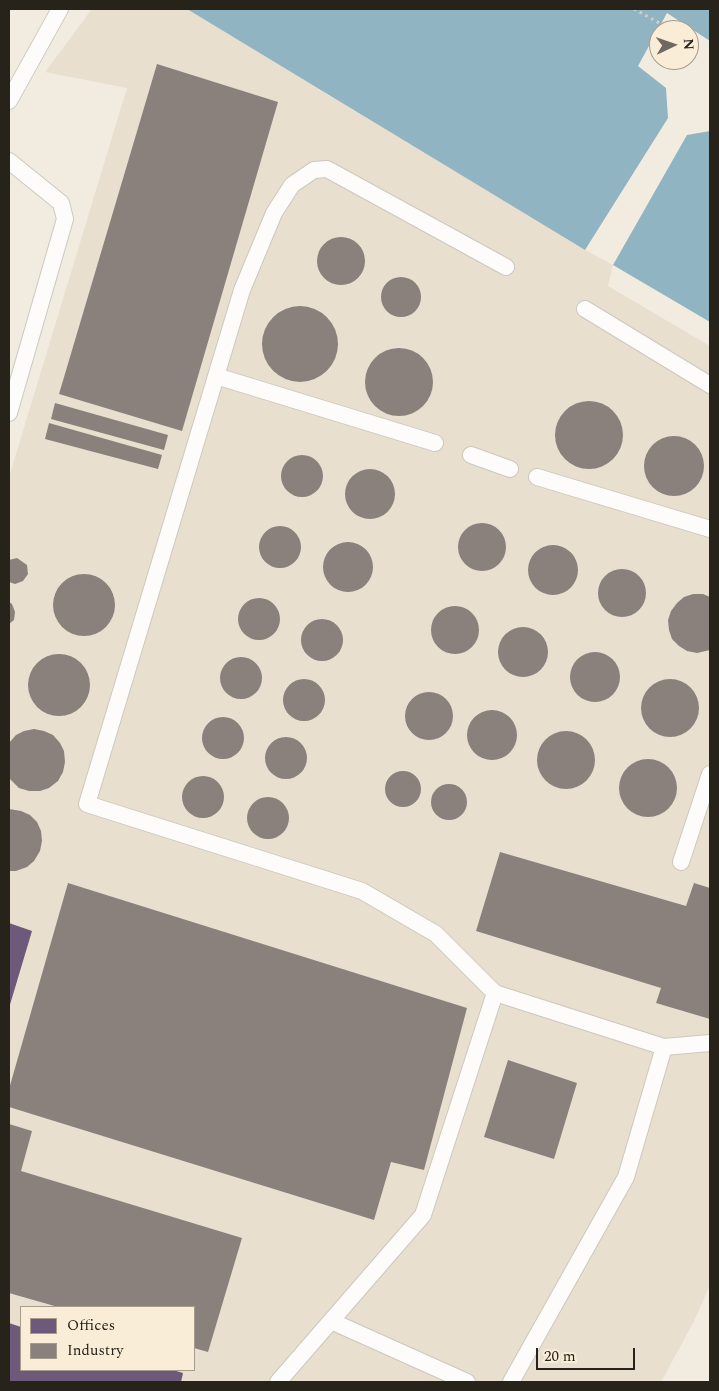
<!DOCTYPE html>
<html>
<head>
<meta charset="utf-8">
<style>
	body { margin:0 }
	#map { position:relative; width:719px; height:1391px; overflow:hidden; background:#f2ebe0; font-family:Spectral,serif }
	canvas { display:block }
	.frame { position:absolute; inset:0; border:10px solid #27231b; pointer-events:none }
	.legend { position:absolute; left:20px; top:1306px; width:175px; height:65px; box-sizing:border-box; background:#faedd8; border:1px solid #a69c8c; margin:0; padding:6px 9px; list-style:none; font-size:15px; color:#27231b }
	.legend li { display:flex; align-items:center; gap:10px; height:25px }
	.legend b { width:25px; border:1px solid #a69c8c }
	.north { position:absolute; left:649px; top:20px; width:50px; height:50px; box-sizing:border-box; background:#faedd8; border:1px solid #a69c8c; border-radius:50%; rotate:87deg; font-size:14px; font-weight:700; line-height:20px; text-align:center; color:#27231b }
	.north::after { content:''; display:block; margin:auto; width:18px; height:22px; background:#6e6960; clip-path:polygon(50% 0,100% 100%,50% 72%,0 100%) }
	.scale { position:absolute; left:536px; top:1348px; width:99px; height:22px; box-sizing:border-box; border:2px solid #27231b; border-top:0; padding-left:6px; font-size:15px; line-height:18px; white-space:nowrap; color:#27231b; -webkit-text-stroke:4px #faedd8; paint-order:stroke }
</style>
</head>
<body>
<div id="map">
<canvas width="719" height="1391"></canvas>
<div class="frame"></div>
<ul class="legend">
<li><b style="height:14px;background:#6d597a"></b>Offices</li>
<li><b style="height:14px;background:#8a817c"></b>Industry</li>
</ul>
<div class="north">N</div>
<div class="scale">20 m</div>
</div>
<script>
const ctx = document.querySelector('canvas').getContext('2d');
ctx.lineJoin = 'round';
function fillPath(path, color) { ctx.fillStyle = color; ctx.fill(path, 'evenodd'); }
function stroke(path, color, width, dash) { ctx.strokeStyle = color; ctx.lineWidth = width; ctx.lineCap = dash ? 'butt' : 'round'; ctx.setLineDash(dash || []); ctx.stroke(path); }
fillPath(new Path2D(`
	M92,9H187L585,250L613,265L608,286L710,346V1285L694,1321L661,1382H9V477L127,88L45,72ZM21,1307H194V1370H21Z`), '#e8dfcf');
fillPath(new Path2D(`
	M187,9H710V41L667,13L638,66L666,88L668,118L585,250Z
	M710,131V322L613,265L687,135Z`), '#90b4c2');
fillPath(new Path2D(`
	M9,923L32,931L9,1008Z
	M9,1323L21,1327V1370H173L183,1373L181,1382H9Z`), '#6d597a');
fillPath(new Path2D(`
	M157,64L278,102L182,431L59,394Z
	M317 261a24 24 0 1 1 48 0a24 24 0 1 1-48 0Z
	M381 297a20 20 0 1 1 40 0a20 20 0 1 1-40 0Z
	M262 344a38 38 0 1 1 76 0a38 38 0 1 1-76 0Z
	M365 382a34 34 0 1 1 68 0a34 34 0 1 1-68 0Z
	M555 435a34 34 0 1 1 68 0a34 34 0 1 1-68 0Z
	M55,403L168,435L164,450L51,419Z
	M49,423L162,455L158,469L45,439Z
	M644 466a30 30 0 1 1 60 0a30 30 0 1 1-60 0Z
	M281 476a21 21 0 1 1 42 0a21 21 0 1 1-42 0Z
	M345 494a25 25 0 1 1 50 0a25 25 0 1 1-50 0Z
	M458 547a24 24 0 1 1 48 0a24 24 0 1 1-48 0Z
	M259 547a21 21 0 1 1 42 0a21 21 0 1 1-42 0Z
	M323 567a25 25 0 1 1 50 0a25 25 0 1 1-50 0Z
	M528 570a25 25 0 1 1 50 0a25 25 0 1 1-50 0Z
	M17,558L27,565L28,574L23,581L15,584L9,582V560Z
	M598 593a24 24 0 1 1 48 0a24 24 0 1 1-48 0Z
	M53 605a31 31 0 1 1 62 0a31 31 0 1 1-62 0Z
	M693,594H703L710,597V650L697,653L687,651L679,646L672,639L669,630L668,620L671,611L677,603L684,597Z
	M238 619a21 21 0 1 1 42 0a21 21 0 1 1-42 0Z
	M9,602L12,604L15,612L14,620L9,624Z
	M431 630a24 24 0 1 1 48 0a24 24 0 1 1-48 0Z
	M301 640a21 21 0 1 1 42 0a21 21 0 1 1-42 0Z
	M498 652a25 25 0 1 1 50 0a25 25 0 1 1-50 0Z
	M570 677a25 25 0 1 1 50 0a25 25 0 1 1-50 0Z
	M28 685a31 31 0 1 1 62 0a31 31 0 1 1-62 0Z
	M220 678a21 21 0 1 1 42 0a21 21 0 1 1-42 0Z
	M641 708a29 29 0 1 1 58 0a29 29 0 1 1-58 0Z
	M283 700a21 21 0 1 1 42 0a21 21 0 1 1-42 0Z
	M405 716a24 24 0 1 1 48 0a24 24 0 1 1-48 0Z
	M467 735a25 25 0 1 1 50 0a25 25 0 1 1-50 0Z
	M202 738a21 21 0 1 1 42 0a21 21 0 1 1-42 0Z
	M34,729L44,731L53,735L60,743L64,751L65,762L63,772L58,781L49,788L40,791H29L19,788L9,778V743L16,735L24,731Z
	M537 760a29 29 0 1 1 58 0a29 29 0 1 1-58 0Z
	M265 758a21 21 0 1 1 42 0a21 21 0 1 1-42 0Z
	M619 788a29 29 0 1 1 58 0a29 29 0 1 1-58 0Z
	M385 789a18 18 0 1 1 36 0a18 18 0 1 1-36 0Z
	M182 797a21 21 0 1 1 42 0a21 21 0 1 1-42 0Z
	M431 802a18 18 0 1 1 36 0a18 18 0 1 1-36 0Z
	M247 818a21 21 0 1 1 42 0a21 21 0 1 1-42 0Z
	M9,809L21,811L30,815L37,822L41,831L42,841L40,851L34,861L27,867L16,871H9Z
	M500,852L686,906L694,883L710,888V1019L656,1003L661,988L476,931Z
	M68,883L467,1008L424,1170L391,1162L374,1220L9,1107V1089Z
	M508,1060L577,1083L554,1159L484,1137Z
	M9,1124L32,1131L21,1171L242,1238L208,1352L194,1348V1307H58L9,1293Z`), '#8a817c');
const lane = new Path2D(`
	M9,101L60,9
	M9,161L61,203L65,219L9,413
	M585,309L710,385
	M216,376L435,443
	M471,455L510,469
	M537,477L710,529
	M681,862L710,774
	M495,993L436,934L362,891L87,804L242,290L274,213L292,185L314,170L327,169L506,267
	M331,1321L467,1382
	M278,1382L423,1215L495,993L664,1047L710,1043
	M511,1382L626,1177L664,1047`);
stroke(lane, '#ccc8bf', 18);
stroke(new Path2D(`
	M634,9L661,24`), '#d1cfcc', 3, [2.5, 4]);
stroke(lane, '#fdfcfa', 16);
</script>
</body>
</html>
